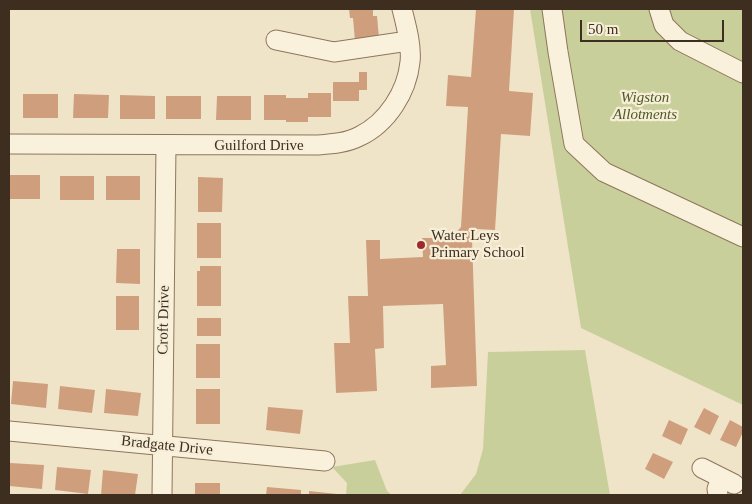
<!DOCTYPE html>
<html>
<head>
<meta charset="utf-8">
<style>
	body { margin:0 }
	#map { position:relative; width:752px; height:504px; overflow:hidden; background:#f0e4c8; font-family:"Times New Roman",serif }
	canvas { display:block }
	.frame { position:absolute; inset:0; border:10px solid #3d2e20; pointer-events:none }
	.scale { position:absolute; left:580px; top:20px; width:144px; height:22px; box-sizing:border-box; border:2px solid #3d2e20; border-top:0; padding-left:6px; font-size:15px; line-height:18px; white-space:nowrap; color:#3d2e20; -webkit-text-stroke:4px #f7eed8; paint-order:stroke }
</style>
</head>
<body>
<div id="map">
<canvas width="752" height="504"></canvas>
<div class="frame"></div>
<div class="scale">50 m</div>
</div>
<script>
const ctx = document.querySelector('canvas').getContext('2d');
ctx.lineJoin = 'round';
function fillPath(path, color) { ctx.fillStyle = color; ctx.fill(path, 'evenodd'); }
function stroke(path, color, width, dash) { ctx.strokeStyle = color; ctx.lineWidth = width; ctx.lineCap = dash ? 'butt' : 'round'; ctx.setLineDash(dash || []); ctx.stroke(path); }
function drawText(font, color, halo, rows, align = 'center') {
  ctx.font = font + ' "Times New Roman",serif'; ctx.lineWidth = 4.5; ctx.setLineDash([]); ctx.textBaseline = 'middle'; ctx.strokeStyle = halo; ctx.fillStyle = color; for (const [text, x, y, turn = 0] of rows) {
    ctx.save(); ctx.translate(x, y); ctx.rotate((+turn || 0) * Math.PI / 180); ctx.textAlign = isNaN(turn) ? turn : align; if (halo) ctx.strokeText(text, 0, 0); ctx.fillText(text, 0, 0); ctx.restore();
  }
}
fillPath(new Path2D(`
	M530,9H743V405L581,328Z
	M585,350L610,495H460L476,474L483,449L488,352Z
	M375,460L387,491L392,495H346L347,483L332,467Z`), '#c9cf9b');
fillPath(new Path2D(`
	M349,9H373V16H377L379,38L355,41L353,18H350Z
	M476,9H514L509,91L533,93L530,136L501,134L495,230L476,229L472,239L477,386L431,388V366L446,365L443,304L383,306L384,348L375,349L377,391L336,393L334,343H350L348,296H368L366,240H380V259L423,257L422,238H451L461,227L468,107L446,106L448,75L471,77Z
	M359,72H367V90H359V101H333V82H359Z
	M308,93H331V117H308V122H286V120H264V95H286V98H308Z
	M23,94H58V118H23Z
	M74,94L109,95L108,118H73Z
	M120,95L155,96V119H120Z
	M166,96H201V119H166Z
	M217,96H251V120H216Z
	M9,175H40V199H9Z
	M60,176H94V200H60Z
	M106,176H140V200H106Z
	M198,177L223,178L222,212H198Z
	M197,223H221V258H197Z
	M117,249H140V284L116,283Z
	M200,266H221V306H197V271H200Z
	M116,296H139V330H116Z
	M197,318H221V336H197Z
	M196,344H220V378H196Z
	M13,381L48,384L46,408L11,404Z
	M60,386L95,390L92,413L58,409Z
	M106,389L141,393L138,416L104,413Z
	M196,389H220V424H196Z
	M268,407L303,410L300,434L266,430Z
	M704,408L719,416L710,435L694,427Z
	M669,420L688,429L681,445L662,436Z
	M730,420L743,427V432L736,447L720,440Z
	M653,453L673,462L664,479L645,469Z
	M10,463L44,465L42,489L9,486Z
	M57,467L91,470L88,494L55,490Z
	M103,470L138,474L135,495H101Z
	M195,483H220V495H195Z
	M267,487L301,490V495H266Z
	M309,491L337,494V495H309Z`), '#cf9f7d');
const minor = new Path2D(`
	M552,9L558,52L574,144L604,172L743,237
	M659,9L664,25L680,41L743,73
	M276,40L334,52L408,41
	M9,144L318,145C332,144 347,143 360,136C387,123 407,92 410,62C412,46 406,25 402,9
	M9,431L325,461
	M702,468L734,484
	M162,495L166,145
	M718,495L717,489L721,478`);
stroke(minor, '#8d765c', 21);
stroke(minor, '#faf1dc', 19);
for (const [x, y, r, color] of [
	[421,245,5,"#9e2a2b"]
]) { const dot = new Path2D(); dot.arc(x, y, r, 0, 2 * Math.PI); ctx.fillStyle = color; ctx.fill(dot); stroke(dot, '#f7eed8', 2); }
drawText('italic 15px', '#4d5a26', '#f7eed8', [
	["Wigston",645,98],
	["Allotments",645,115]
]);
drawText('15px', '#3d2e20', '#f7eed8', [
	["Guilford Drive",259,146],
	["Croft Drive",164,320,-89],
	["Bradgate Drive",167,446,6]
]);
drawText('15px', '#3d2e20', '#f7eed8', [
	["Water Leys",431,236],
	["Primary School",431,253]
], 'left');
</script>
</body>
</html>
